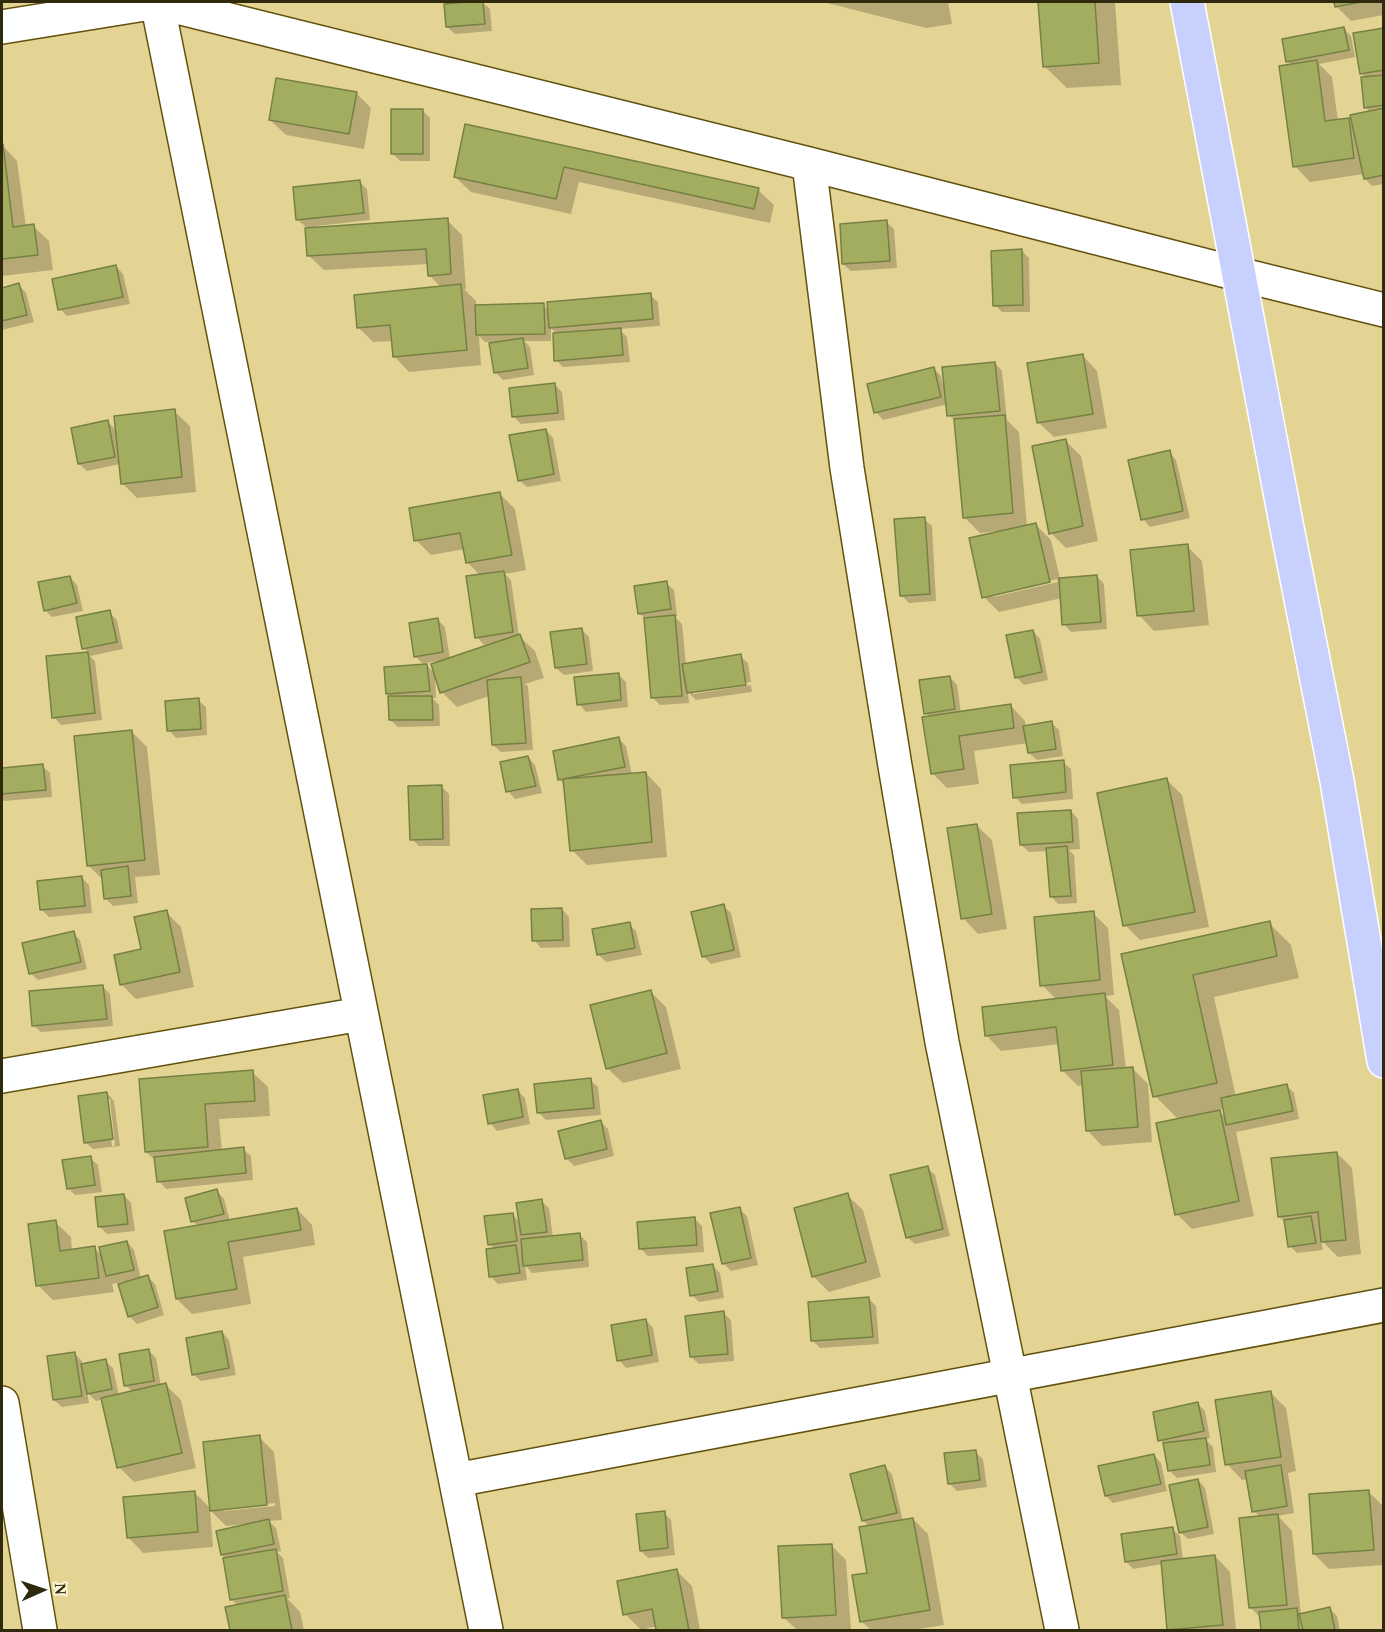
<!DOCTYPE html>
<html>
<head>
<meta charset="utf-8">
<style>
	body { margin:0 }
	#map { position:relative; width:1385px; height:1632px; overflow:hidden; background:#e4d494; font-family:"Times New Roman",serif }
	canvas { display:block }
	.frame { position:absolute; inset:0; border:3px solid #2f290e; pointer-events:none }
	.north { position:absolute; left:12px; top:1560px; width:60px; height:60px; -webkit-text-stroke:4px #fdf5d5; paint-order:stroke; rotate:87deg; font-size:16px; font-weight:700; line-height:24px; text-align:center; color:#2f290e }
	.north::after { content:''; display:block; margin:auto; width:21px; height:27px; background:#2f290e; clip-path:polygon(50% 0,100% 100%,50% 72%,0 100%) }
</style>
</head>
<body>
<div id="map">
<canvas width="1385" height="1632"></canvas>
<div class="frame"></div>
<div class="north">N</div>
</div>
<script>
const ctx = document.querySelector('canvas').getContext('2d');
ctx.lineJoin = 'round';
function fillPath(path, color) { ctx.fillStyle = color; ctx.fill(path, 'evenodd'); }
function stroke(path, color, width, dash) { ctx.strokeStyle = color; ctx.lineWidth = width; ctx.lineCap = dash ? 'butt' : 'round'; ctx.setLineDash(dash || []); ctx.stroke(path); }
fillPath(new Path2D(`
	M482,2L490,9L492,31L455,34L447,27L445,6Z
	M823,2H948L952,24L926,28Z
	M1040,2H1115L1121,85L1067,88L1044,66Z
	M1335,2H1384V15L1351,21L1336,6Z
	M1344,29L1351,36L1355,57L1319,64L1332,77L1338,121L1348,120L1354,126L1370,112L1365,107L1367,78L1362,74L1384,29V184L1372,186L1365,179L1364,174L1310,182L1295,166L1292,66L1287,61Z
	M356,93L371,108L364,149L286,135L270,120Z
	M422,110L430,118V161H400L392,153Z
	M466,126L758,190L774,205L770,223L579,182L571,214L471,192L455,177Z
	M2,145L17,161L26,227L33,226L49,241L53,270L2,276Z
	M360,182L367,189L370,220L317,226V228L447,220L462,235L466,289H464L476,301V307L543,305L549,311L650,295L658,302L660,326L619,329L627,337L630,362L563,367L556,360L557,334L551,328V341H524L530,347L534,375L503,380L496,373L491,342H485L479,336L481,365L409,372L394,356L393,341L373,342L358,327L442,288L429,275V264L324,270L308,255L306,227L297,219Z
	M886,222L894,229L897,268L851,271L843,264Z
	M1022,251L1029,258L1030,312H1002L995,305Z
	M116,266L123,274L130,304L67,316L60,309Z
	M19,285L26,293L34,322L2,330V290Z
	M1082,355L1097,371L1107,428L1054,437L1038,422Z
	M995,363L1002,371L1007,420L1019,432L1027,527L1036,525L1051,540L1060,579L1097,576L1104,584L1107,629L1071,632L1064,624L1062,598L999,612L984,597L998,531L980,533L965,518L956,422L949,415L948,404L883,420L876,412L934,369L941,376L944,388ZM1057,579L1058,582L993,597V594Z
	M555,385L562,392L565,420L521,424L514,417Z
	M174,411L190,426L196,492L137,498L122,483L120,464L87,471L79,464L108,422L117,431Z
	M546,430L553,438L561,481L527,487L519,480Z
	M1066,441L1081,456L1098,541L1066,548L1051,533Z
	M1169,452L1176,460L1190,518L1150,527L1143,519Z
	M500,494L515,509L526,570L505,574L511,580L519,636L535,651L544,678L525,684L528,686L533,750L501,752L493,745L489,696L457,707L442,692L439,661L425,663L435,674L436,698H432L439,705L440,726L398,727L390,720V696L387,693L424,665L415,656L438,620L445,627L450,659L492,645V643L484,645L477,637L481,576L467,562L465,549L431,555L416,540Z
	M924,519L932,526L936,601L909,603L902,596Z
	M1187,546L1202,561L1209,625L1154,631L1139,615Z
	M70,577L77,585L83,611L52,617L45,610Z
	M666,583L674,590L677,616L675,617L682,624L686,665L740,656L748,663L751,682L693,691V694L751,685L752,692L696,700L688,692L689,703L660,705L653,698L646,620L639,613Z
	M109,612L117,620L123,649L90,656L95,661L102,720L61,725L54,717L48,657L89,653L84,648Z
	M582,630L589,637L593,671L564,675L556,668Z
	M1033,631L1040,639L1048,680L1024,685L1016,677Z
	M618,674L626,682L628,707L586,712L579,704Z
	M950,677L957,685L961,713L1010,705L1025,721L1026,727L1051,722L1059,730L1063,756L1037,760L1029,753L1028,743L974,751L979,784L947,788L932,773L930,718L926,713Z
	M198,700L206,707L207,735L176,738L169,730Z
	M131,731L147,747L160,875L135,877L138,903L113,906L105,898L103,880L89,866Z
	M619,739L626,746L632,775L646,773L661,789L667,857L587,865L572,850L565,785L560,780L554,752Z
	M528,757L535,765L542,793L515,799L508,791Z
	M1063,762L1071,769L1073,799L1022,804L1015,797Z
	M42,766L50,773L52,797L4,801L2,799V770Z
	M1167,780L1182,795L1209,927L1140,940L1125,925Z
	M441,786L449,794L450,846H419L412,839Z
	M1071,811L1078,819L1080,849L1069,850L1074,855L1077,903L1058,904L1051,896L1048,851L1029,852L1021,845Z
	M976,825L992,840L1007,929L978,934L963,918Z
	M82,878L89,885L92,913L49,917L42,910Z
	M723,906L731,913L741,957L711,964L703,956Z
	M562,909L569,917L570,947L541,948L534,940Z
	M166,912L181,927L194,987L136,999L121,984Z
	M1093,913L1108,928L1114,995L1105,996L1119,1010L1126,1069L1132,1068L1148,1084L1152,1142L1102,1146L1087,1130L1083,1085L1078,1086L1063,1071L1060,1044L1001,1051L986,1035L1057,1000L1042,985Z
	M1269,923L1291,945L1299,978L1214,997L1236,1097L1287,1086L1294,1093L1299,1119L1236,1132L1254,1216L1192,1229L1177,1214L1179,1120L1155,1096L1123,955ZM1224,1108L1226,1118L1218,1110Z
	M629,924L636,931L642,955L606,962L598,954Z
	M73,933L80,940L87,969L38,980L30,973Z
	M103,987L110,994L113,1026L41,1032L33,1025Z
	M651,992L666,1007L681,1069L623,1083L607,1068Z
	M252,1072L268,1087L270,1116L219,1119L222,1151L243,1149L251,1156L253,1180L166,1189L159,1181L156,1161L146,1152L141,1081Z
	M590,1080L598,1087L601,1115L546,1120L539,1113Z
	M517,1090L525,1098L530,1124L497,1131L490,1123Z
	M107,1093L114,1101L120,1146L93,1149L85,1142ZM107,1099H110L115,1146H112Z
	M600,1121L608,1129L614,1156L574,1166L566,1158Z
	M1337,1153L1352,1168L1361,1254L1338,1257L1321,1240L1323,1250L1297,1253L1290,1246L1286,1223L1279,1216Z
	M90,1158L98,1165L102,1192L75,1195L68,1188Z
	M927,1168L935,1175L950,1236L915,1244L907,1237Z
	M217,1191L224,1199L230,1221L297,1209L312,1225L315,1245L243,1257L251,1304L192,1314L177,1299L198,1226L193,1221Z
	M124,1195L131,1203L135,1231L107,1234L99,1226Z
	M847,1195L863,1210L881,1277L829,1292L813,1276Z
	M541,1201L549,1208L553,1237L580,1235L587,1242L589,1267L532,1273L525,1265L527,1280L498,1284L491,1277L495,1250L490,1244L512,1214L520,1222Z
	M739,1209L747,1216L758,1265L731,1271L723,1263Z
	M694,1218L702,1226L704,1252L648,1256L641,1249Z
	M55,1222L71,1237L72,1251L94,1248L103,1256L127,1242L134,1250L141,1279L148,1277L155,1284L164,1315L137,1324L129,1316L125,1281L112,1284L114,1292L53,1300L38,1285Z
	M712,1265L720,1273L724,1298L699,1302L692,1295Z
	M868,1298L876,1306L879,1344L820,1348L813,1341Z
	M723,1313L731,1320L734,1361L699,1364L691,1357Z
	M646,1320L653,1328L659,1362L626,1368L619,1360Z
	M222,1332L229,1340L236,1375L201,1381L193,1374Z
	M148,1350L156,1358L161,1386L166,1385L181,1400L196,1468L134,1482L119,1467L103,1399L96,1401L87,1392L89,1403L62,1407L54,1400L75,1354L82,1361L83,1365L105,1361L113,1368L119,1396L133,1392L126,1386Z
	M1271,1393L1286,1408L1296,1471L1288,1473L1294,1513L1278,1516L1292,1531L1301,1615L1330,1609L1337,1616L1340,1630H1262L1261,1618L1251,1608L1260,1517L1254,1511L1248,1479L1242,1480L1227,1464Z
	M1198,1404L1205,1411L1210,1438L1205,1439L1213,1447L1216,1472L1177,1478L1170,1471L1165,1445L1160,1440Z
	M259,1437L274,1452L282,1520L269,1521L276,1528L281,1551L277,1552L283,1558L290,1598H287L300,1612L304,1630H231L227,1608L238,1606L231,1599L226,1559L222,1555L217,1532L246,1526V1524L226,1526L210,1510L213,1547L143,1553L128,1537L195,1493L211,1509ZM275,1503V1506L223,1511V1508Z
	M975,1452L983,1459L987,1487L957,1491L950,1484Z
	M1154,1455L1161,1463L1167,1491L1113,1503L1106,1496Z
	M885,1467L892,1474L903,1521L913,1519L928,1534L944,1625L913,1630H871L862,1622L869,1574V1527L863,1520Z
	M1198,1480L1205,1488L1214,1534L1188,1539L1180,1532Z
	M1369,1492L1384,1507V1565L1329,1569L1314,1554Z
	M664,1513L671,1520L675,1555L648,1558L641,1551Z
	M1172,1529L1180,1536L1183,1560L1215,1556L1230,1572L1236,1630H1169L1162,1564L1133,1569L1126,1561Z
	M831,1545L846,1560L851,1630H797L784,1618Z
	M677,1571L692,1586L700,1630H658L657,1626L641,1630L625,1614Z`), '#0003');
const building = new Path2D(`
	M468,2H483L485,24L446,27L444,4Z
	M1038,2H1095L1099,63L1043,67Z
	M1334,2H1361L1335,7Z
	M1344,27L1349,50L1286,62L1282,39Z
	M1384,28V70L1360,74L1353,33Z
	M1317,60L1325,121L1349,118L1354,158L1293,167L1279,66Z
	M1384,75V105L1364,108L1361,77Z
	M276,78L357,92L349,134L269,120Z
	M1384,108V175L1364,179L1350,115Z
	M391,109H423V154H391Z
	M465,124L759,188L754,209L564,167L556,199L454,177Z
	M2,144H3L13,227L34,224L38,255L2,259Z
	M360,180L364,213L296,220L293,187Z
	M448,218L451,274L428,276L426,249L307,256L305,228Z
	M887,220L890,261L842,264L840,224Z
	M1022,249L1023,305L993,306L991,251Z
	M116,265L123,297L58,310L52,279Z
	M19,283L27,315L2,321V288Z
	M461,284L467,350L393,357L390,325L357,328L354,295Z
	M651,293L653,319L549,328L547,302Z
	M544,303L545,334L476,335L475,305Z
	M621,328L623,355L554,361L553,333Z
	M523,338L528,368L494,373L489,343Z
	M1083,354L1093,414L1037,423L1027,363Z
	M995,362L1000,411L947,416L942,367Z
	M934,367L941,397L874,413L867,384Z
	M555,383L558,413L512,417L509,388Z
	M175,409L182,477L121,484L114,416Z
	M1005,415L1013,513L963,518L954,419Z
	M108,420L115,457L78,464L71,428Z
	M546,429L554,474L518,481L509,435Z
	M1066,439L1083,526L1049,534L1032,446Z
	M1170,450L1183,511L1141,520L1128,460Z
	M500,492L512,555L466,563L460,533L414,541L409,508Z
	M925,517L930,594L900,596L894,519Z
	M1036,523L1050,582L982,598L969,538Z
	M1188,544L1194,611L1137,616L1130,550Z
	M504,571L513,632L475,638L466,576Z
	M1097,575L1101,622L1062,625L1059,578Z
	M70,576L77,603L44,611L38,582Z
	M667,581L671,609L638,614L634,586Z
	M110,610L117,642L82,649L76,617Z
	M675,615L682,696L651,698L644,618Z
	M438,618L443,652L414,657L409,623Z
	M582,628L587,664L555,668L550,632Z
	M1033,630L1042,672L1015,678L1006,635Z
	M520,634L530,662L440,693L431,664Z
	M88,652L95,713L52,718L46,656Z
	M741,654L746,685L687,693L682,664Z
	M427,664L430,691L386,694L384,667Z
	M619,673L621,700L577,705L574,677Z
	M950,676L955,709L924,714L919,680Z
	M521,677L526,743L492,745L487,680Z
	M388,696H432L433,720H389Z
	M199,698L201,729L167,731L165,701Z
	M1011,704L1014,728L959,736L964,769L931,774L922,717Z
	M1052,721L1056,749L1028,753L1023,726Z
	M132,730L145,860L87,866L74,736Z
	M619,737L625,767L558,780L553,751Z
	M528,756L536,786L506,792L500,762Z
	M1064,760L1066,792L1013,798L1010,765Z
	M43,764L46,790L2,794V768Z
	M646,772L652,842L570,851L563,779Z
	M1167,778L1195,912L1123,926L1097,793Z
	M442,785L443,839L410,840L408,786Z
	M1071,810L1073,842L1020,845L1017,813Z
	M977,824L992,914L961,919L947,828Z
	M1067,846L1071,896L1050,897L1046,848Z
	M128,866L131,896L104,899L101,870Z
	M82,876L85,906L40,910L37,881Z
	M724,904L734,950L702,957L691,912Z
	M562,908L563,940L532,941L531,909Z
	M167,910L180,972L120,985L114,955L141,949L134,917Z
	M1094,911L1100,980L1040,986L1034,917Z
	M1270,921L1277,956L1193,975L1217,1083L1153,1097L1121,954Z
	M630,922L635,948L597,955L592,929Z
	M74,931L81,962L29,974L22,943Z
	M103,985L107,1019L32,1026L29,991Z
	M651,990L667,1053L606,1069L590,1005Z
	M1105,993L1113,1065L1061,1071L1056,1027L985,1036L982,1007Z
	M1133,1067L1138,1127L1086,1131L1081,1071Z
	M253,1070L255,1101L205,1104L208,1147L145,1152L139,1079Z
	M591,1078L594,1108L537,1113L534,1084Z
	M1287,1084L1293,1111L1226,1125L1221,1098Z
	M518,1089L523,1117L488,1124L483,1095Z
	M107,1092L113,1139L84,1143L78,1096Z
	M1220,1110L1239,1201L1175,1215L1156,1123Z
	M601,1120L607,1149L565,1159L558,1131Z
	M244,1147L246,1173L157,1182L154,1157Z
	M1337,1152L1346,1240L1321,1242L1318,1212L1278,1217L1271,1158Z
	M91,1156L95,1185L67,1189L62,1160Z
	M928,1166L943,1229L906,1238L890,1175Z
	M217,1189L224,1214L191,1222L185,1198Z
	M848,1193L866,1262L812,1277L794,1208Z
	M124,1194L128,1224L98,1227L95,1197Z
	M542,1199L547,1232L521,1235L516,1203Z
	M740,1207L751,1258L722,1264L710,1213Z
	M297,1208L301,1230L228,1242L237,1289L176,1299L164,1231Z
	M513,1213L517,1241L488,1245L484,1216Z
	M1311,1216L1316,1243L1288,1247L1284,1220Z
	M695,1217L697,1245L639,1249L637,1222Z
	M56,1220L60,1251L95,1246L99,1278L36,1286L28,1224Z
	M580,1233L583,1260L523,1266L521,1239Z
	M127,1241L134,1270L106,1276L99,1247Z
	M516,1245L520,1273L489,1277L486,1249Z
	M713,1264L718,1291L690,1296L686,1268Z
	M148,1275L158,1307L128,1317L118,1284Z
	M869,1297L873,1337L811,1341L808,1302Z
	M724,1311L728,1354L690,1357L685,1316Z
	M646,1319L652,1355L617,1361L611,1325Z
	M222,1331L229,1368L192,1375L186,1338Z
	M149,1349L154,1381L124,1386L119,1354Z
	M75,1352L82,1396L53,1400L47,1356Z
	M106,1359L112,1389L87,1394L81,1364Z
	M166,1383L182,1453L117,1468L101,1398Z
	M1271,1391L1281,1457L1225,1465L1215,1400Z
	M1198,1402L1204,1431L1158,1441L1153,1412Z
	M260,1435L267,1505L210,1511L203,1442Z
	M1206,1438L1210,1465L1168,1471L1163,1443Z
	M976,1450L980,1480L948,1484L944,1453Z
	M1154,1454L1161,1484L1105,1496L1098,1466Z
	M885,1465L897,1513L862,1521L850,1474Z
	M1281,1465L1287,1506L1252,1512L1245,1471Z
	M1198,1479L1208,1527L1179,1533L1169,1485Z
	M1369,1490L1374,1550L1313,1554L1309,1494Z
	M195,1491L198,1532L127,1538L123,1497Z
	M665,1511L668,1548L640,1551L636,1514Z
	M1278,1514L1287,1605L1249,1608L1239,1518Z
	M913,1518L930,1610L860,1622L852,1575L867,1573L859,1527Z
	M269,1519L274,1544L221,1555L216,1531Z
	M1173,1527L1177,1554L1125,1562L1121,1534Z
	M832,1544L836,1615L782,1618L778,1546Z
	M276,1549L283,1591L230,1600L223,1558Z
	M1215,1555L1223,1625L1167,1630L1161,1561Z
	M677,1569L689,1630H656L652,1609L623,1615L617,1581Z
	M285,1595L292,1630H230L225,1607Z
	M1330,1607L1335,1630H1303L1299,1614Z
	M1297,1608L1299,1630H1261L1259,1612Z`);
fillPath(building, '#a2ad5f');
stroke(building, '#778043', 1.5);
const street = new Path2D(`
	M157,2L486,1630
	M2,27L157,2L809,164L1238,274L1384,310
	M809,164L847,468L895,766L942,1042L1062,1630
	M2,1076L361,1014
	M2,1403L40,1630
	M456,1480L1384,1305`);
const primary = new Path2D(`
	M1187,2L1287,528L1337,781L1384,1061`);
stroke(street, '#62520e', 36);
stroke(primary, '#fff', 36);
stroke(street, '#fff', 33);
stroke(primary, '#c8d0fd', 33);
</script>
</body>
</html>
